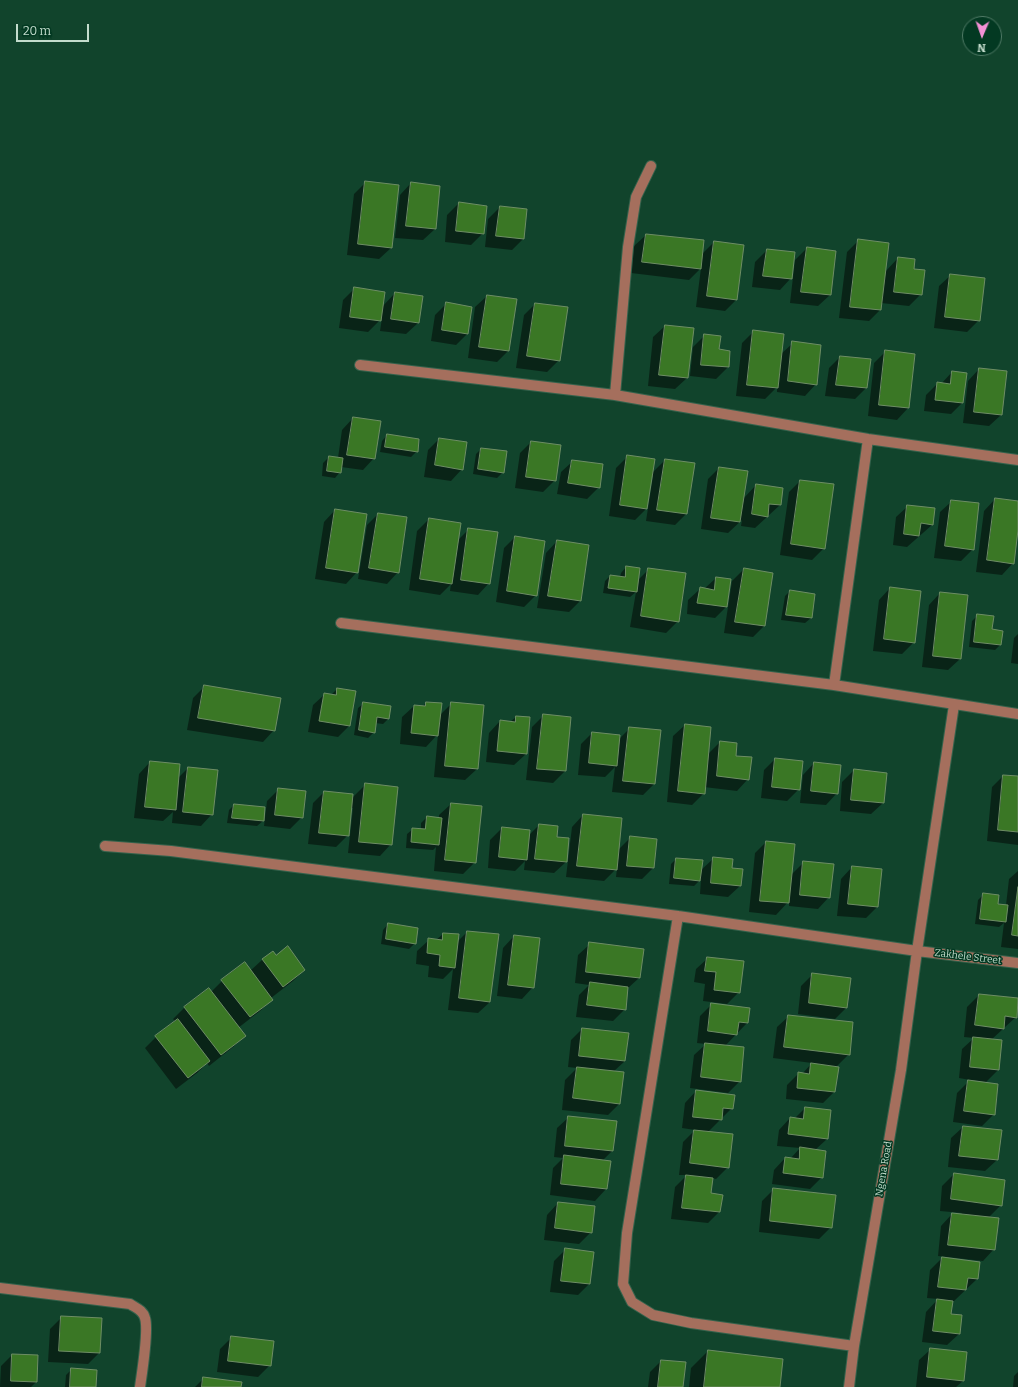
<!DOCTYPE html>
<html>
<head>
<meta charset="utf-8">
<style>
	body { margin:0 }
	#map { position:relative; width:1018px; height:1387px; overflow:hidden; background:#11442c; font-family:Bitter,serif }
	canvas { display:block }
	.north { position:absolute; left:962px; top:16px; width:40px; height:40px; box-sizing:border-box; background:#033922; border:1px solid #507a66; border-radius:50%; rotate:182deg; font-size:11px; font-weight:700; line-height:16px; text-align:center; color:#c3dccc }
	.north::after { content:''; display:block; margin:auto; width:14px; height:18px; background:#f391d6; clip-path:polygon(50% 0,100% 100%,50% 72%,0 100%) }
	.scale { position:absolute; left:16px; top:24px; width:73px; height:18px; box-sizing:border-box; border:2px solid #c3dccc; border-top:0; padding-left:5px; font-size:12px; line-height:14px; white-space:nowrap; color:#c3dccc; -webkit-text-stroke:3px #033922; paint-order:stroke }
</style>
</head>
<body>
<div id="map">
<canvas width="1018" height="1387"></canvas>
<div class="north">N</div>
<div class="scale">20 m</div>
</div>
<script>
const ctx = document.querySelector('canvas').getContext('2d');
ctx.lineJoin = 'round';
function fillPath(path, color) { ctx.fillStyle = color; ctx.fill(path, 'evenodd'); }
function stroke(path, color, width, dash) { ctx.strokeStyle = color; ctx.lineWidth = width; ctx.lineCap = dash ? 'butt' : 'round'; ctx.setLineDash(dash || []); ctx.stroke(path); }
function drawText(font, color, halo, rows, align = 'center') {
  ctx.font = font + ' Bitter,serif'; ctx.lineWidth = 3; ctx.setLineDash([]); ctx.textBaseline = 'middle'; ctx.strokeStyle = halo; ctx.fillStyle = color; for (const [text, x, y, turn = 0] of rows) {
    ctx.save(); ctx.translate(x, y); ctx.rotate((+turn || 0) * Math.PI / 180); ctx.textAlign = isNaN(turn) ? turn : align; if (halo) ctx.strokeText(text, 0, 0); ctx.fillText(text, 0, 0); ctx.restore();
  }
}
fillPath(new Path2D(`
	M366,182L391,248L379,259L347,255L354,194Z
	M411,183L439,187L435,229L423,240L395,238L400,195Z
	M459,203L483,233L471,245L445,242L447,215Z
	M500,207L523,239L512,250L485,247L488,219Z
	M646,235L702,254L714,242L736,300L725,311L696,307L701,268L689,280L631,273L634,246Z
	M859,240L885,272L898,258L913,270L921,294L909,306L881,303L880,310L869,321L839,318L847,252Z
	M807,248L830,295L818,306L790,303L795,260Z
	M767,250L791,278L780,290L752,287L755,262Z
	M951,275L979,320L967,332L934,328L939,286Z
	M354,289L382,307L395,293L418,323L406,334L380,331L382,318L368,332L339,328L343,300Z
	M487,296L516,300L508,351L497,362L468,358L475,307Z
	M447,303L468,333L456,345L431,341L435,315Z
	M535,304L559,360L547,372L516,368L524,315Z
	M665,326L693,329L687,378L675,389L648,386L653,337Z
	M754,331L781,354L793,343L816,384L805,396L777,392V387L765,399L736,396L742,343Z
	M705,335L718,350L729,352L728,367L716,379L690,376L693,347Z
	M886,351L914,355L908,408L897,420L868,416L874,363Z
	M840,357L866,388L855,399L825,396L829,368Z
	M979,369L1001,415L989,426L963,423L968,381Z
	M952,372L962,403L951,414L924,411L926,395L938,383L941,384Z
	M353,418L374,458L363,470L341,467L340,472L335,478L322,476L323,463L329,457L338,458L342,430Z
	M387,435L417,451L411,457L380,452L382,441Z
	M439,439L462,469L451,481L424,477L428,450Z
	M531,442L555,480L543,492L515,488L520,453Z
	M481,449L503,472L497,478L473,474L476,454Z
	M628,456L651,474L665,460L686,514L675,525L646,521L653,476H651L646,509L635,520L609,516L616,468Z
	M573,461L599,487L587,499L557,494L561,472Z
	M719,468L743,499L756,485L780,505L755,528L741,526L742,520L728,533L701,529L708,479Z
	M800,481L824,548L812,560L780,555L789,492Z
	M995,499L1018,502V521L1013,563L1002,575L976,572L984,511Z
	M952,501L973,549L961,561L934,558L940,512Z
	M908,506L932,525L907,547L893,545L896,517Z
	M335,510L357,572L346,584L315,579L324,522Z
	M378,514L398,572L387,584L358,579L367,525Z
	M429,519L458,540L469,529L489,583L478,595L450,591L451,584L440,595L409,590L417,531Z
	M515,537L536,595L524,607L496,602L504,548Z
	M557,541L580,601L569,612L537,608L546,553Z
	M626,567L638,580L649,569L678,621L666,633L630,627L636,592L630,597L603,593L605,581L610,576L620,577L621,573Z
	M744,569L772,574L764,626L753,637L724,633L732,581Z
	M716,578L730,580L727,605H728L715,618L687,614L688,600L700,589H704Z
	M890,588L914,642L902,654L873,651L879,600Z
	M790,591L814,594L811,618L805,623L781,620L785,596Z
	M940,593L960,659L948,670L922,667L929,605Z
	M977,616L991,630L1000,645L995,650L969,647L972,621Z
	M1018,634V664L1011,663L1014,638Z
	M204,687L274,730L263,742L187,730L193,698Z
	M337,689L349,726L338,737L308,732L313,705L325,694L331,695Z
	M364,703L390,707L388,719L383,724L375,723L374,732L368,738L354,735L358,708Z
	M426,703L440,715L452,703L477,769L465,780L434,777L438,734L426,747L400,744L402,717L414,706L422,707Z
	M544,715L570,718L565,771L553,783L526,780L532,727Z
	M516,717L526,754L514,765L486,762L489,733L500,721L510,722Z
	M685,725L710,727L707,755L720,742L734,757L748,779L737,791L704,787V793L692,805L667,802L673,736Z
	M630,728L654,784L643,795L612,792L615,767L605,777L578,775L581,744L592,733L619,739Z
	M775,759L799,789L787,801L761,798L764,770Z
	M150,762L178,778L188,768L212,814L201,826L172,823L173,812L163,821L134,818L139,774Z
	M814,763L837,793L826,805L800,803L803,775Z
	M854,770L883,803L871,814L840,811L842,782Z
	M1003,776L1018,777V845L987,841L992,787Z
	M366,784L391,844L380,856L348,853L353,808H351L348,835L336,847L308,844L313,803L324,792L352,798Z
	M279,789L302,817L290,829L264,826L267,801Z
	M451,804L475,862L463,874L434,871L436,847L433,850L406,848L407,834L413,829L421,830V823L427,817L439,819V815Z
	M234,805L263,821L257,826L227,823L229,810Z
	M583,815L618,850L631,837L653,868L642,879L616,877L617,868L604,881L566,877L572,827Z
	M539,825L556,837L566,862L554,873L524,870L525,861L515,871L488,868L490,840L502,828L529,835Z
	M766,842L791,875L804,862L829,897L818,909L789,906V901L776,915L749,912L755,853Z
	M714,858L731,869L740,886L728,897L700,894L701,879L694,886L669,884L671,864L676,859L700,871Z
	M852,867L881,870L877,907L866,918L837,916L841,879Z
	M1018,871V949L1001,947L1004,923L999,927L975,924L978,900L984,894L997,904L1006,905L1009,879Z
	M388,924L415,943L409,949L381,944L383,930Z
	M467,932L490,1002L478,1013L448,1010L453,969L443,979L428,977L429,966L416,964L417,951L429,940H436L443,934L457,942Z
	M514,936L533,987L522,999L497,996L503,948Z
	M590,944L639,978L627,989L625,1009L613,1021L576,1017L579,995L589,985L575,983L578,955Z
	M272,952L276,957L304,970L293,981L271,998L272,999L260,1011L238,1028L244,1036L233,1047L209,1066L207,1063L197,1073L176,1089L145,1048L156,1037L176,1022L173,1019L185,1007L211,992L222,981L245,964L250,971L262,960Z
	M708,958L739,992L727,1004L703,1001L705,984L694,982L696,969Z
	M813,974L847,1007L835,1019L798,1014L801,986Z
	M979,995L1018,999L1016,1017L991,1040L1001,1041L998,1070L986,1082L971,1080V1082L994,1114L982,1126L953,1122L957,1093L970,1080L959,1078L962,1049L974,1038L964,1037L967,1007Z
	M712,1004L747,1023L725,1046L740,1081L728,1093L690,1088L694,1055L706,1044L697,1043L700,1016Z
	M789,1016L849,1054L836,1067L834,1092L823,1103L786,1099L787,1085L799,1073L802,1074L812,1063L773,1058L777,1027Z
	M582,1029L625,1061L613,1072L619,1104L608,1115L562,1110L565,1080L577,1068L568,1067L571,1040Z
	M696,1091L732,1108L708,1132L728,1167L716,1179L712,1178L710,1194L719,1212L708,1223L671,1219L675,1187L687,1175H679L683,1142L695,1130L682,1128L685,1103Z
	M805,1108L827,1139L815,1150L822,1177L810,1189L772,1184L774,1170L785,1158L790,1159L800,1148L777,1146L779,1130L790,1118L794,1119Z
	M569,1117L616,1122L612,1151L602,1161L609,1162L606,1189L595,1201L550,1195L553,1168L563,1158L554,1157L557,1128Z
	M963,1127L1000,1131L997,1160L985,1171L948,1167L951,1138Z
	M954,1174L1001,1205L988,1218L994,1249L983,1261L938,1256L941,1226L952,1214L961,1215L962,1213L940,1211L942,1186Z
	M774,1189L831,1227L819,1239L759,1232L762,1201Z
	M558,1203L591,1232L579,1244L544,1240L547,1215Z
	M566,1249L589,1284L578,1295L550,1292L554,1261Z
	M942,1258L977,1279L954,1301H952L950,1315L959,1334L947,1345L922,1342L926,1312L938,1299L927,1298L930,1270Z
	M62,1317L99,1353L88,1364L48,1362L50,1329Z
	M232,1337L270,1365L258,1377L217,1372L220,1349Z
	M931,1349L966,1353L963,1381L956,1387H916L919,1360Z
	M708,1351L779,1387H689L691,1368Z
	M12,1355L37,1356L36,1382L31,1387H0L1,1366Z
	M661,1361L682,1387H648L650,1372Z
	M72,1369L95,1387H65L66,1375Z
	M1018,1372V1387H1013L1014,1376Z
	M204,1378L240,1387H195Z`), '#0007');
const building = new Path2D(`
	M365,181L399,185L392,248L358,244Z
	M411,182L440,186L436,229L406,226Z
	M459,202L487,206L484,234L456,231Z
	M500,206L527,209L524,239L496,236Z
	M646,234L704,240L701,269L642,262Z
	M858,239L889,243L881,310L850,307Z
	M714,241L744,245L737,300L707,296Z
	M807,247L836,251L831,295L801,292Z
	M767,249L795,252L792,279L763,276Z
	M898,257L915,259L914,269L925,270L922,295L894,292Z
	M950,274L985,278L980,321L945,317Z
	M354,287L385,292L381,321L350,317Z
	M395,292L423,296L419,323L391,319Z
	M487,295L517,299L509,351L479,347Z
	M446,302L472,307L468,334L442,330Z
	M535,303L568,307L560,361L527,356Z
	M665,325L694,328L688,378L659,375Z
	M753,330L784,334L778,388L747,385Z
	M704,334L721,336L719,349L730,351L729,367L701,365Z
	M792,341L821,345L817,385L788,381Z
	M885,350L915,354L909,408L879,405Z
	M840,356L871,359L867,388L836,385Z
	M979,368L1007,371L1002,415L974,412Z
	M952,371L967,373L963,403L935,400L937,382L950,384Z
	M353,417L381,421L375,459L347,455Z
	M387,434L419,439L418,452L385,447Z
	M439,438L467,442L463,470L435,465Z
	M531,441L561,445L556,481L526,477Z
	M481,448L507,451L504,473L478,469Z
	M627,455L655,459L647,509L620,505Z
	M329,456L343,458L341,473L327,471Z
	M665,459L695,463L687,514L657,510Z
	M572,460L603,464L600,488L568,483Z
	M719,467L748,471L740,522L711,518Z
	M800,480L834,484L825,549L791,544Z
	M756,484L783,488L781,505L769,504L768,517L752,514Z
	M995,498L1018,501V530L1014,564L987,560Z
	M951,500L979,503L974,550L945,546Z
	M907,505L935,508L933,525L921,523L919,536L904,534Z
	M335,509L367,514L358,573L326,568Z
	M378,513L407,517L399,573L369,568Z
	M429,518L461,523L452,584L420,579Z
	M468,528L498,532L490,584L461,580Z
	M515,536L545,541L537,596L507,591Z
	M557,540L589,545L581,601L548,596Z
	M626,566L640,568L637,592L608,588L610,575L625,577Z
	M648,568L686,573L679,622L641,616Z
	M744,568L773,573L765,626L735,622Z
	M716,577L731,579L727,607L697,603L700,587L714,590Z
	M890,587L921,591L915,643L884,639Z
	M790,590L815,594L812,618L786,615Z
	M940,592L968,595L961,659L933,656Z
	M977,614L994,616L992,629L1003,631L1001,645L974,642Z
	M204,685L281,698L275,731L198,718Z
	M337,688L356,691L350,726L319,721L324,693L336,695Z
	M363,702L391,706L389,719L377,717L375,733L359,730Z
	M426,702L442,703L438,736L411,733L414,705L425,706Z
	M451,702L484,705L478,769L445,766Z
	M543,714L571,717L566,771L537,769Z
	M516,716L530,717L527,754L497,751L500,720L515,722Z
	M685,724L711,727L705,794L678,791Z
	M629,727L661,730L655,784L623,781Z
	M592,732L620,735L617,766L589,763Z
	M720,741L737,743L736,756L752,757L749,780L717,776Z
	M775,758L803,761L800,790L772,787Z
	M150,761L180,764L176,810L145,807Z
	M814,762L841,765L838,794L811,791Z
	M188,767L218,770L213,815L183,812Z
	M854,769L887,773L884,803L851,800Z
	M1003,775L1018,776V832L998,830Z
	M365,783L398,787L392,845L359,842Z
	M278,788L306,791L303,818L275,815Z
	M324,791L353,794L349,836L319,833Z
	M451,803L482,806L476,863L445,860Z
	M234,804L265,807L264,821L232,818Z
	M583,814L622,818L617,870L577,866Z
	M427,816L442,818L439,845L411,842L412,828L425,829Z
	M539,824L558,826L557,837L569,838L567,862L535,859Z
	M502,827L530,830L527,860L499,857Z
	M630,836L657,839L654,868L627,866Z
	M766,841L795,844L789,903L760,901Z
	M713,857L733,859L732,868L743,869L741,886L711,883Z
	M676,858L703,860L700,881L674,878Z
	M803,861L834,864L830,898L800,895Z
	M852,866L882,869L878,907L848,904Z
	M1018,887V936L1012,935Z
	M983,893L999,895L998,904L1008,905L1006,922L980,919Z
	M388,923L418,928L416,944L386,939Z
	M467,931L499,934L490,1002L459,998Z
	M443,933L459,934L455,968L439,966L440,955L427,953L428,938L442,940Z
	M514,935L540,938L534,988L508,985Z
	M589,942L644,949L640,978L586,972Z
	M288,946L305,970L283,987L262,959L273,951L276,955Z
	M707,957L744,961L740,993L714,990L716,972L705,971Z
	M245,962L273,1000L250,1017L221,980Z
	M812,973L851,978L847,1008L809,1003Z
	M590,982L628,987L626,1010L587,1005Z
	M209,988L246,1036L221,1055L184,1007Z
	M979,994L1018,998L1017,1018L1005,1016L1004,1029L975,1025Z
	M711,1003L750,1008L748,1023L739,1022L737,1035L708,1031Z
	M788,1015L853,1022L850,1055L784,1047Z
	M178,1019L210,1061L188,1078L155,1036Z
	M582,1028L629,1033L625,1061L579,1056Z
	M973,1037L1002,1040L999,1070L970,1067Z
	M705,1043L744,1047L741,1082L701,1077Z
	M811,1063L839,1067L835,1092L797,1088L798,1072L809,1074Z
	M577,1067L624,1072L620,1104L573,1098Z
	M968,1080L998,1084L995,1115L964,1111Z
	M696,1090L735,1095L733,1109L723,1108L722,1120L693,1117Z
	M805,1107L831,1110L828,1139L788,1134L790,1117L803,1119Z
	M568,1116L617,1121L613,1151L565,1146Z
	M963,1126L1002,1130L998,1160L959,1156Z
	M694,1130L733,1134L729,1168L690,1163Z
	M800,1147L826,1151L823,1178L783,1173L785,1157L799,1159Z
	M564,1155L611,1161L607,1189L561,1184Z
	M954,1173L1005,1180L1002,1206L951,1199Z
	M686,1175L713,1178L711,1193L723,1195L720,1212L682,1208Z
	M773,1188L836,1195L832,1228L770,1221Z
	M558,1202L595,1206L592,1233L555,1228Z
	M952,1213L999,1218L995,1250L948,1245Z
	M565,1248L594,1252L590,1284L561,1281Z
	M942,1257L980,1262L978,1279L968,1278L966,1290L938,1287Z
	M937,1299L953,1301L951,1314L962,1315L960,1334L933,1331Z
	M61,1316L102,1318L100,1353L59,1351Z
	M231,1336L274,1341L271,1366L228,1361Z
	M930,1348L967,1352L964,1381L927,1377Z
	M708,1350L783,1359L780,1387H704Z
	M12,1354L38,1355L37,1382L11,1381Z
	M661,1360L686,1362L683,1387H658Z
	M71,1368L97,1370L96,1387H70Z
	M203,1377L242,1382L241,1387H202Z`);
fillPath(building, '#3a7725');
stroke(building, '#6e8d65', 1);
const minor = new Path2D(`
	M360,365L615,395L868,439L1018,460
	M615,395L628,247L636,197L651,166
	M341,623L834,685L1018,714
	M834,685L868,439
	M105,846L171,851L678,916L917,951L1018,963
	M678,916L627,1233L623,1284L632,1302L653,1315L691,1323L854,1346
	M0,1288L130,1304C136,1308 143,1310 145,1318C149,1331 142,1372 140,1387
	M849,1387L854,1346L901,1070L917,951L954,705`);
stroke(minor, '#35624c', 12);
stroke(minor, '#a56f5d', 10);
drawText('10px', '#c3dccc', '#033922', [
	["Zakhele Street",968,957,7],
	["Ngena Road",884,1169,-80]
]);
</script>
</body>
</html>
